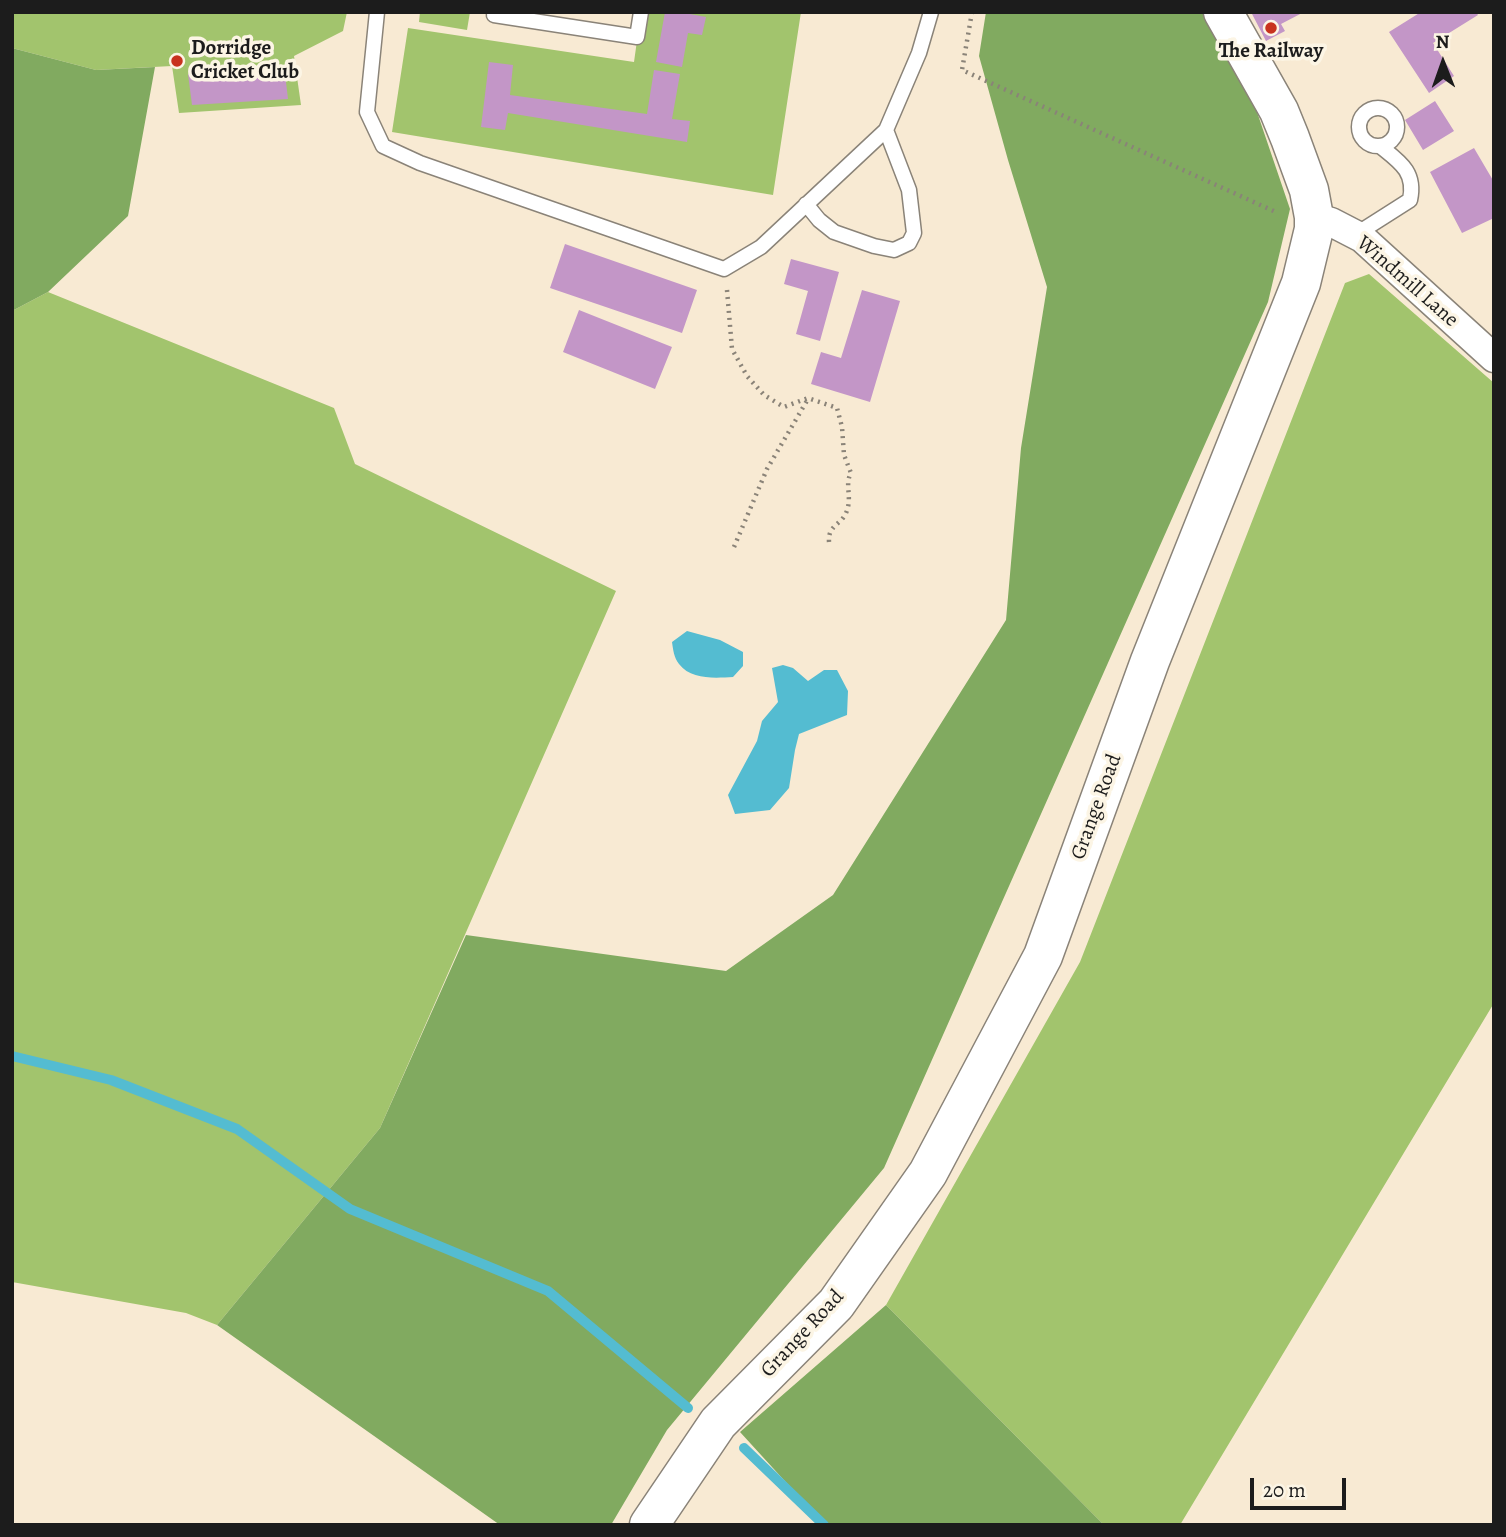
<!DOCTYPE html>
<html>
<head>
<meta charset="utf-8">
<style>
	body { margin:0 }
	#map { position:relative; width:1506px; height:1537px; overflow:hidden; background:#f8ead3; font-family:Alegreya,serif }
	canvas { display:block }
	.frame { position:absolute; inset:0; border:14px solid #1c1c1c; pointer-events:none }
	.north { position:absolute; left:1408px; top:28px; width:70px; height:70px; -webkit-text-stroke:5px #fcf5e5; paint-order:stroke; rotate:359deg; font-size:19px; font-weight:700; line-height:28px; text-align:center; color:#1c1c1c }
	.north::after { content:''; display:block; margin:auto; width:24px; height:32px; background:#1c1c1c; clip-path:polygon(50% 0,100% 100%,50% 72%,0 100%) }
	.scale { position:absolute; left:1250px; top:1478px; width:96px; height:32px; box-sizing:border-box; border:4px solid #1c1c1c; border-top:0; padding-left:9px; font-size:21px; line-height:24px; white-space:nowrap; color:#1c1c1c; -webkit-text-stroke:5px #fcf5e5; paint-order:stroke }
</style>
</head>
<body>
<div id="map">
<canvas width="1506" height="1537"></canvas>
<div class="frame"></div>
<div class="north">N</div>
<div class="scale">20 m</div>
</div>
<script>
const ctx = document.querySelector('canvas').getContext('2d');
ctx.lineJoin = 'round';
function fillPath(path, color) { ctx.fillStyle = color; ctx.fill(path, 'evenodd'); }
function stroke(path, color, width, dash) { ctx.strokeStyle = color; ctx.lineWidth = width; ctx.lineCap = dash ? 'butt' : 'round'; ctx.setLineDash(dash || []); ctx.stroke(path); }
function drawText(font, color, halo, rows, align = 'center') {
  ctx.font = font + ' Alegreya,serif'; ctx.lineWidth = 7; ctx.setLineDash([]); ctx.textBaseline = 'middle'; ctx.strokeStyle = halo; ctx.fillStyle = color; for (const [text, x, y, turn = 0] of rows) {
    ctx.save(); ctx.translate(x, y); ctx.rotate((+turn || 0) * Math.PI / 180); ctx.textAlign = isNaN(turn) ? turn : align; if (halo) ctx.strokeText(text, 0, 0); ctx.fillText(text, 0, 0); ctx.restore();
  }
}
fillPath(new Path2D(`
	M12,12H347L343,31L294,56L301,105L179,113L172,66L96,70L12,48Z
	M420,12H470L467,30L419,22Z
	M641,12H801L773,195L392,132L408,28L634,62Z
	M1369,274L1494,383V1003L1180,1525H1104L886,1305L1080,962L1345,283Z
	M48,292L334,408L355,464L616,591L380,1128L217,1325L186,1313L12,1282V311Z`), '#a2c46d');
fillPath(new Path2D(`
	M986,12H1204L1257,112L1290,209L1268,302L884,1168L667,1430L611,1525H500L217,1325L380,1128L466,935L726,971L833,895L1006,620L1021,448L1047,287L1008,160L979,56Z
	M12,48L96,70L155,67L128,216L48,292L12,311Z
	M886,1305L1104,1525H825L740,1432Z`), '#81aa60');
fillPath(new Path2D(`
	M687,631L720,640L743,652V666L733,677C715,678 691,680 679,664C674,658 673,649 672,642Z
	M783,665L793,668L808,681L824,670H837L848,691L847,715L799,734L795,750L789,788L770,810L735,814L728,795L757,741L762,721L778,702L772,668Z`), '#54bcd1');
stroke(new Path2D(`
	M12,1056L111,1080L237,1129L350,1209L548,1291L688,1408
	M744,1448L824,1525`), '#54bcd1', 10);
fillPath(new Path2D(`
	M665,12H690V14L706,17L702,35L688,33L682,67L656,62Z
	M1251,12H1304L1281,24L1285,31L1266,41Z
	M1421,12H1476L1478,15L1433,43L1454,76L1429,93L1389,32Z
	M489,62L513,65L510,95L647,114L654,70L680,74L672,119L690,121L687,142L508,113L505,130L481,127Z
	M284,65L288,99L192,105L188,74Z
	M1435,101L1454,131L1423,150L1405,120Z
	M1474,148L1494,182V218L1462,233L1430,172Z
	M565,244L697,290L682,333L550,288Z
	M791,259L839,272L820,341L796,334L808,291L784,284Z
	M862,290L900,301L870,402L811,384L821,352L841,358Z
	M579,310L672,347L655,389L563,352Z`), '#c396c7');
const lane = new Path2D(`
	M377,12L367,112L383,146L420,163L724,269L761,247L886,130L919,53L931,12
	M494,15L637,37L641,12
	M1359 127a19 19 0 1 1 38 0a19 19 0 1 1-38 0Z
	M806,204L819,220L834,232L874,246L894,250L909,243L914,233L909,190L886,130
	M1355,235L1410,200C1416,172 1400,162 1380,146`);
const street = new Path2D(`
	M1314,217L1331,222L1362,238L1494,358`);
const secondary = new Path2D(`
	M649,1525L718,1423L836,1304L928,1173L1043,956L1150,661L1301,283L1314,229V217L1309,190L1290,138L1279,111L1223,12`);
stroke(lane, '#8a8378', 17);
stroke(street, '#8a8378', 31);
stroke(secondary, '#8a8378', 41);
stroke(new Path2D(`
	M972,12L962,70L1278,213
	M727,290L732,349L747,376L764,395L784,407L808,398L837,408L842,427L844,455L851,473C844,485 853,497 846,513C840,526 828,525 829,542
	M734,547L767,469L808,399`), '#8a8378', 4.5, [2, 5]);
stroke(lane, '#fff', 14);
stroke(street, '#fff', 28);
stroke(secondary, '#fff', 38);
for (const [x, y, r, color] of [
	[1271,28,7,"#c8321e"],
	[177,61,7,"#c8321e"]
]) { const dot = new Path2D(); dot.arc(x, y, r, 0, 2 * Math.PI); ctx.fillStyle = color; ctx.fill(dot); stroke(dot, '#fcf5e5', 2.5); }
drawText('bold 21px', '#1c1c1c', '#fcf5e5', [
	["Dorridge",191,49],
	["Cricket Club",191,73],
	["The Railway",1271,52,"center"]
], 'left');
drawText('21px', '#1c1c1c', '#fcf5e5', [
	["Windmill Lane",1407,282,41],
	["Grange Road",1097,807,-70],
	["Grange Road",803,1334,-47]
]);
</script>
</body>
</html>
